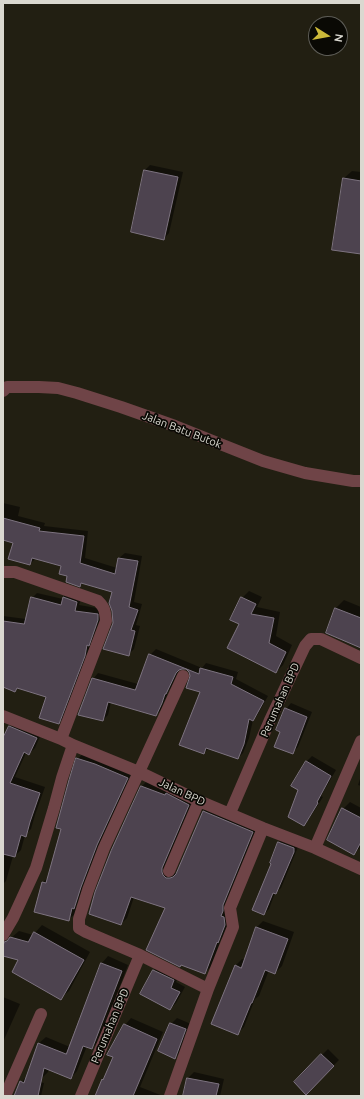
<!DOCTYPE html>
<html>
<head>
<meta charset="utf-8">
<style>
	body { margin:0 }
	#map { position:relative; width:364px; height:1099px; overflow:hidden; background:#221f12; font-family:Ubuntu,sans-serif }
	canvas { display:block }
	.frame { position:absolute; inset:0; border:4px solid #dad8d0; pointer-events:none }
	.north { position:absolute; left:308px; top:16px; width:40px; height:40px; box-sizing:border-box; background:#0a0904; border:1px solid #5d5c56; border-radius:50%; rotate:101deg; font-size:11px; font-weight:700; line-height:16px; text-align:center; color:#dad8d0 }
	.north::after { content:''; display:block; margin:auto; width:14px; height:18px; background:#ccb939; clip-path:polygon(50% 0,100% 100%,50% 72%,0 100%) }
</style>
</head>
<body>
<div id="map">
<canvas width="364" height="1099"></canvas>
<div class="frame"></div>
<div class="north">N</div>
</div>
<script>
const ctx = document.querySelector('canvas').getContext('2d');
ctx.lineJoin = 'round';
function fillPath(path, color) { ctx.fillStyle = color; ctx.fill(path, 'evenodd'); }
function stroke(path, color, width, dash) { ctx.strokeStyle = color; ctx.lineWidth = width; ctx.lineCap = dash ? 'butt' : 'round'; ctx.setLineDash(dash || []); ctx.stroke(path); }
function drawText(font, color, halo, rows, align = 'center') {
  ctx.font = font + ' Ubuntu,sans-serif'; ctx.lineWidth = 3.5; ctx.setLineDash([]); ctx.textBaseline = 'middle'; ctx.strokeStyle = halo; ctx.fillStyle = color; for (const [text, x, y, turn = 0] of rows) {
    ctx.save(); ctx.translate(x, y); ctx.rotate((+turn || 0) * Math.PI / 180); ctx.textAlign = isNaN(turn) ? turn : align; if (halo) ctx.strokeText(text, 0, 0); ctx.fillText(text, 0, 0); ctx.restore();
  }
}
fillPath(new Path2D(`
	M150,165L183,172L169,233L164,239L145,170Z
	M352,171L361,172V253L343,179Z
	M3,503L20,507L18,516L45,523L44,526L88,531L85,558L117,568L119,558L125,553L142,556L134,602L142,604L136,625L140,626L134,649L129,654L114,623L113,591L84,582L80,586L62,565L36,558L30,564L14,542L3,539Z
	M249,591L262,597L257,607L280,612L276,636L292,645L283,665L276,672L240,623L242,598Z
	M69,592L82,596L79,605L103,609V614L94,639L92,641L89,650L64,718L58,723L47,696L18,687L15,690L3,686V616L26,619L32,598L37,593L63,599V597Z
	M344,600L361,607V647L327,632L336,608Z
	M156,649L202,668L206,663L238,672L236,679L268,696L258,714L253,720L249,738L243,753L238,758L209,748L204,753L201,691L192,676L190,671L186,668H180L171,688L169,690L161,710L156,715L111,702L108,715L103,720L93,679L98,673L138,684L150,655Z
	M291,703L312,712L298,747L292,753L282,731L286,709Z
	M16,721L42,732L35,748L29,754L26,753L15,777L45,787L35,815L31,829L25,835L21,850L15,856H13L6,881L3,884V734L6,735L10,727Z
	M84,753L133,772L80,901L77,904L75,914L68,920L43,882L49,877L63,829L77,759Z
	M312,756L336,770L321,796L323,797L309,819L304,825L300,789L306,762Z
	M361,776V786L358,785Z
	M147,781L194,799L172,873H177L204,811L209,806L258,826L230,919L224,936L221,939L211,967L205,972L166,908L134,897L127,918L121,924L141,787Z
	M350,802L361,808V847L354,853L343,809Z
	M284,838L298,847L281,888L275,893L269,909L264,914L273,863L279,842Z
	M263,921L294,932L282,966L275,973L269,970L259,996L255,999L244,1027L237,1034L235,966L242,959L245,960L256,928Z
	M42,925L90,952L69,991L61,998L20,959L3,955L5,943L19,931L33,935Z
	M108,956L128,965L99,1041L92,1048L87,1046L77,1071L71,1078L49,1068L48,1072L41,1079L29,1073L39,1043L46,1037L70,1047L102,963Z
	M159,965L179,975L176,982L185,987L176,1003L170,1009L154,970Z
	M3,997L20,1004L3,1042Z
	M131,1018L163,1032L140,1087L163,1096H96L103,1080L105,1077L114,1057L125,1025Z
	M177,1018L191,1024L180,1052L175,1058L171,1024Z
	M328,1049L339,1060L306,1093L295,1082Z
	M194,1072L224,1079L220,1096H185L188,1078Z
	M25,1078L44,1083L41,1096H15L20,1084Z`), '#0007');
const building = new Path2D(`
	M144,170L178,177L164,240L131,232Z
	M343,178L361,181V254L332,250Z
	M3,518L40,528L39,531L84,536L80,563L115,574L118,558L138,561L129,607L138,610L131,630L135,631L129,656L103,649L113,623L112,611L109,603L112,592L81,583L80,587L66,582L67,576L59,574L61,566L32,558L30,565L8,559L13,543L3,540Z
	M31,597L61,605L63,597L77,602L75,611L98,614V620L89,646L87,645L85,656L59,724L39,718L46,697L17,688L15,692L3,687V621L24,624Z
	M241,597L256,604L251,614L274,618L269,643L286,652L276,673L227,648L239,624L230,620Z
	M335,608L361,618V648L326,633Z
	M149,654L199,674L200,668L233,677L231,684L264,701L253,721L249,719L244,744L238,759L206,748L204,754L179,745L200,692L186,688L190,676L189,672L186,669H182L179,670L176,673L166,694H165L162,703L156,716L108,702L103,721L78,715L92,678L135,690Z
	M285,708L307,717L293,754L274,747L280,732L276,730Z
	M9,726L37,738L29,755L24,752L10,783L40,793L30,822L26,837L21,835L15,857L3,854V738Z
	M76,758L95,764L128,778L97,845L81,887L74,909L72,908L69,921L34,912L42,882L46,883L61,829L56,828L69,780Z
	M306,761L331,776L317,802L318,803L304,826L288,817L298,790L291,786Z
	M141,786L165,795L166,793L189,805L162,868V872L163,875L166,878H170L173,877L176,874L203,811L253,832L223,905V911L221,916L224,917L225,925L218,943L217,942L205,974L181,965L180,967L146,950L165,908L131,897L121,925L89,914L95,892L111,851Z
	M342,808L361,818V842L354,855L327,840Z
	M278,842L294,848V852L276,894L273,893L264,915L252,910L271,864L270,863Z
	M256,927L288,939L275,974L265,970L252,1003H251L238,1035L211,1024L235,965L241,968Z
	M34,932L84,960L61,1000L12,972L18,960L3,956V947L4,942L7,941L10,937L28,942Z
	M101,963L122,971L92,1049L83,1046L71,1079L44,1068L38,1096H14L20,1081L24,1083L38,1043L66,1054Z
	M153,970L174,980L171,988L180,992L170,1010L140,994Z
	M170,1023L186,1029L175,1059L158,1051Z
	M124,1024L157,1039L133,1096H95L102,1079L103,1080L113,1057L107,1055Z
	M321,1054L334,1066L306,1095L294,1082Z
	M187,1078L219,1084L216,1096H183Z`);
fillPath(building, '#4d434f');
stroke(building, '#7d7380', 1);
stroke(new Path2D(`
	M3,391L7,387H39L58,388L77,393L121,407L175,426L263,461L305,473L353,481H361
	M3,572H15L98,601C105,608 105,611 106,621L61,739
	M183,676L104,848L88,890L79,919V928L86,932L140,955L208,989
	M3,716L61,739L73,745L139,772L199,801L263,828L315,848L361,869
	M230,813L270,720L305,646L311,639H321L361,658
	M315,848L361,741
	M169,871L199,801
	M3,935L13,918L36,868L54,808L62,778L73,745
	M5,1096L41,1014
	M81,1096L140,955
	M170,1096L208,989L233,927L230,908L263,828`), '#6f4447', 12);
drawText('11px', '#dad8d0', '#0a0904', [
	["Jalan Batu Butok",182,430,21],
	["Perumahan BPD",280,700,-66],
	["Jalan BPD",182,792,25],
	["Perumahan BPD",110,1026,-67]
]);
</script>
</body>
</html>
